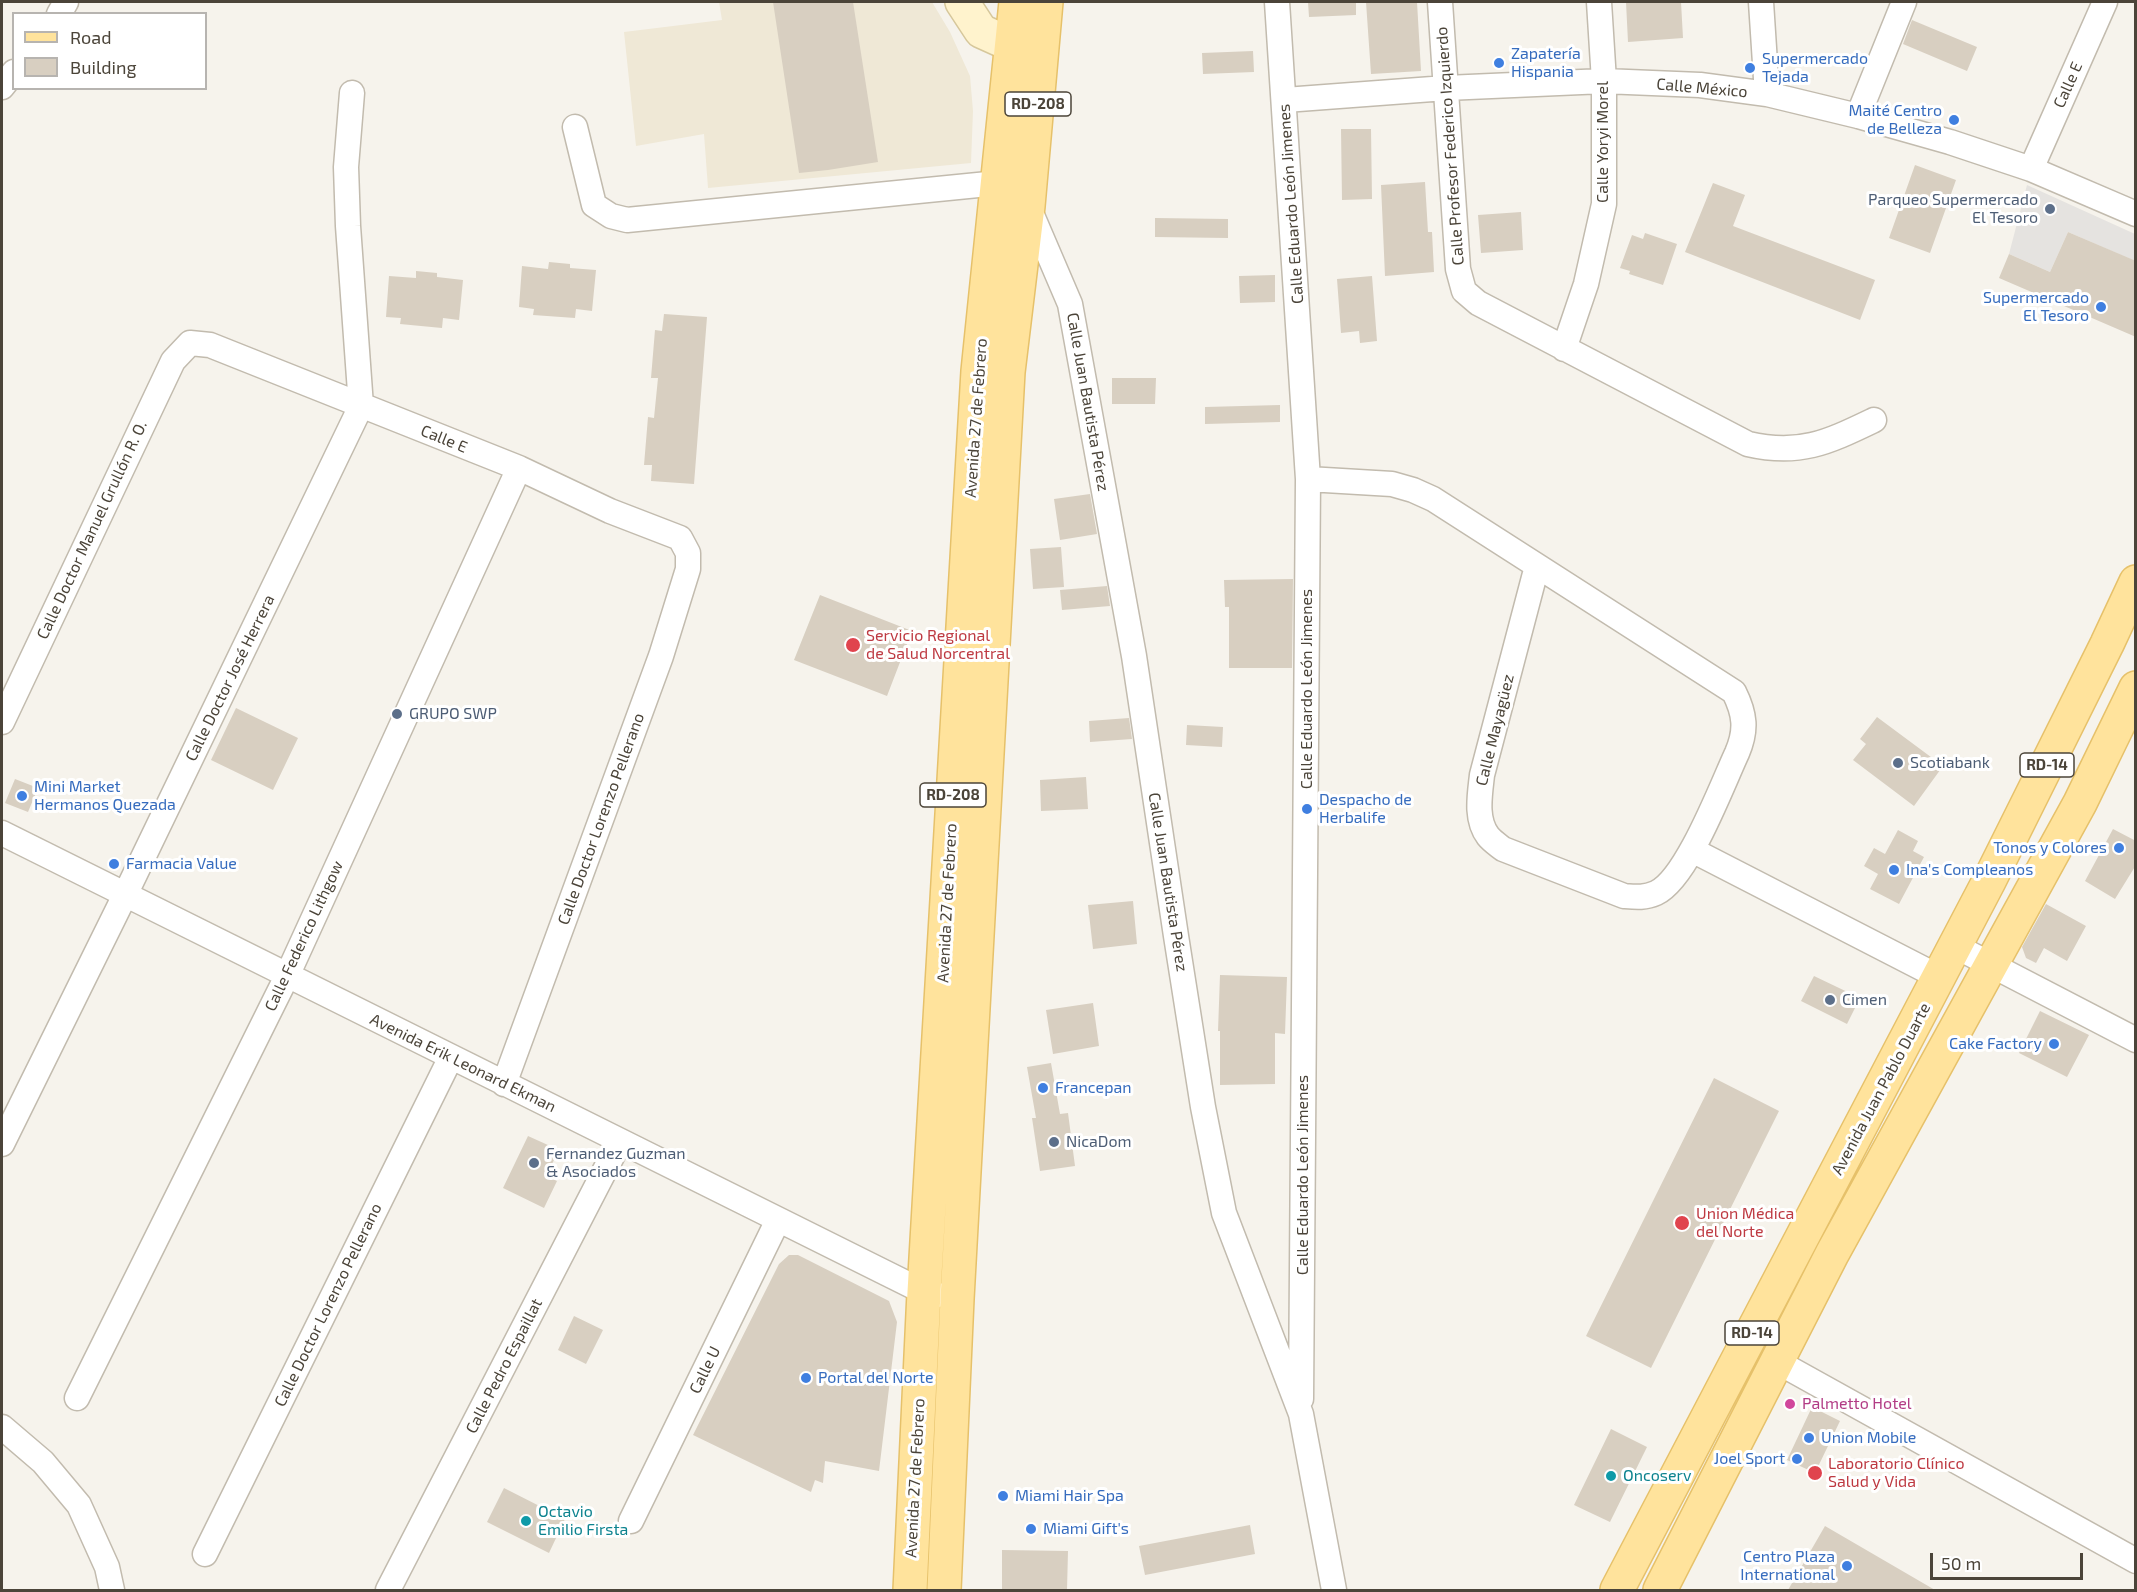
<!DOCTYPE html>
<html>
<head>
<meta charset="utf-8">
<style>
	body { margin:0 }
	#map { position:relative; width:2137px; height:1592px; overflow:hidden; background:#f6f3ec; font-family:"Exo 2",sans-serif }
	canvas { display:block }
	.frame { position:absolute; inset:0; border:3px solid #4b4439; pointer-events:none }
	.legend { position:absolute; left:12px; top:12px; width:195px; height:78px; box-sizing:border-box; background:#fff; border:2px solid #b7b4b0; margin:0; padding:8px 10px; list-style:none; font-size:18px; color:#4b4439 }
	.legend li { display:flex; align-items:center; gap:12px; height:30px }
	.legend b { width:30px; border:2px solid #b7b4b0 }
	.scale { position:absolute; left:1930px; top:1553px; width:153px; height:27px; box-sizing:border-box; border:3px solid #4b4439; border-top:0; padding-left:8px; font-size:18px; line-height:21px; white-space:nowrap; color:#4b4439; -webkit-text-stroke:4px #fff; paint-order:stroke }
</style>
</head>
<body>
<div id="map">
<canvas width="2137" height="1592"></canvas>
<div class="frame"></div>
<ul class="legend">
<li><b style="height:8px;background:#ffe39c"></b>Road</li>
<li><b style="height:16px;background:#d8cfc1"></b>Building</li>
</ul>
<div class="scale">50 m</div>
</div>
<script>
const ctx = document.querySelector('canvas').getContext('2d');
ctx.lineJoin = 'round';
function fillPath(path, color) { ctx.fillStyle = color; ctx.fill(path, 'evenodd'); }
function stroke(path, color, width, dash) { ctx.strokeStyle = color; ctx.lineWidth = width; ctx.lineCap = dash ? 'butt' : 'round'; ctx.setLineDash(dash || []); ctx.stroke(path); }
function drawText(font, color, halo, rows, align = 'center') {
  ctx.font = font + ' "Exo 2",sans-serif'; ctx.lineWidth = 6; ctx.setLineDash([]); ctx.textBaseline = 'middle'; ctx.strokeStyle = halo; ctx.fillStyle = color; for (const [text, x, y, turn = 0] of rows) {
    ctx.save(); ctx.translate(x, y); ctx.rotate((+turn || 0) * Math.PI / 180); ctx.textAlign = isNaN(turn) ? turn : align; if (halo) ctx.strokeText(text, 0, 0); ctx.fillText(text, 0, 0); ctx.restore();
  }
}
fillPath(new Path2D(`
	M719,2H932L950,32L970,76L973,111L971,163L708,188L704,134L636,146L624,32L722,20Z`), '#efe8d6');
fillPath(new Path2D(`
	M2027,185L2135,234V261L2068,232L2050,272L2009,254Z`), '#e5e3e0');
fillPath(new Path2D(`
	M773,2H853L878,162L828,170L799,173Z
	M1308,2H1356V15L1309,17Z
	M1366,2H1417L1421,71L1371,74Z
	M1626,2H1681L1683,38L1628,42Z
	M1912,20L1977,47L1967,71L1903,44Z
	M1253,51L1254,72L1203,74L1202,53Z
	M1341,129H1371L1372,199L1342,200Z
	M1915,165L1956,180L1930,253L1889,238Z
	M1425,182L1428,232H1432L1434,272L1385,276L1381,185Z
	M1713,183L1745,195L1733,226L1875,280L1860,320L1685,252Z
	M1521,212L1523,250L1481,253L1478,215Z
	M1155,218L1228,219V238L1155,237Z
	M2068,232L2136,261V337L1999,278L2009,254L2050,272Z
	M1645,233L1677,244L1663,285L1629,274L1630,271L1620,268L1632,235L1643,239Z
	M549,262L570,264V268L596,270L592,311L576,309L575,318L533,315L534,309L519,307L522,266L548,269Z
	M416,271L437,273V277L463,280L459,320L443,318L442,328L400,324L401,318L386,317L389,276L416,278Z
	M1275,275V302L1240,303L1239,276Z
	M1372,276L1377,341L1360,343L1359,331L1341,333L1337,279Z
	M664,314L707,317L694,484L651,481L652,465H644L648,417L654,418L658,378H651L655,330L662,331Z
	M1112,378H1156L1155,404H1112Z
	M1280,405V422L1205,424V407Z
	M1090,494L1097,534L1060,540L1054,499Z
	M1061,547L1064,587L1033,589L1030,549Z
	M1293,579L1292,668H1229V607H1225L1224,580Z
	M1107,586L1110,606L1062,610L1060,590Z
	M820,595L912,631L887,696L794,660Z
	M236,708L298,738L273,790L211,760Z
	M1877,717L1943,766L1914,806L1853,760L1866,744L1860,739Z
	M1129,718L1132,739L1090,742L1089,721Z
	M1187,725L1223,727L1222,747L1186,745Z
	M1086,777L1088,809L1041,811L1040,780Z
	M15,779L38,788L28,812L5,803Z
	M2113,829L2136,841V865L2115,899L2085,881Z
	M1898,830L1918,841L1913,851L1924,857L1899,904L1870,889L1878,874L1864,866L1874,848L1885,854Z
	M1133,901L1137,944L1093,949L1088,905Z
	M2046,904L2086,926L2067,961L2044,948L2036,963L2026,958L2022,947Z
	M1220,975L1287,977L1285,1034L1275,1033V1084L1220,1085V1031H1218Z
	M1814,976L1860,998L1847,1024L1801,1001Z
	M1093,1003L1099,1046L1053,1054L1046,1010Z
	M2040,1011L2089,1035L2067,1077L2019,1053Z
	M1051,1063L1060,1114L1068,1113L1075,1166L1040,1171L1032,1118H1036L1027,1067Z
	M1714,1078L1779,1111L1651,1368L1586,1336Z
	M528,1136L559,1150L546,1176L557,1181L544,1208L503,1188Z
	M789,1255H798L889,1301L897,1322L879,1471L825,1461L823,1483L815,1480L811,1492L693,1435L779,1264Z
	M574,1316L603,1330L586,1364L558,1350Z
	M1812,1407L1840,1421L1815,1473L1787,1460Z
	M1611,1429L1647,1447L1610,1522L1574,1505Z
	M504,1488L565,1519L549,1553L487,1522Z
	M1250,1525L1255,1554L1145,1575L1139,1546Z
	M1825,1526L1935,1590H1788Z
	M1002,1550L1068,1551L1067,1590L1002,1589Z`), '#d8cfc1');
const street = new Path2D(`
	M1277,2L1308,479L1301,1399
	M1440,2L1458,269L1464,291L1478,303L1748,444C1800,456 1828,442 1874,420
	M1761,2L1767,94
	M59,14L66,2
	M2,87L14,72
	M1285,100L1446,88L1604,81L1700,85L1767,94L1858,116L1950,142L2031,169L2136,214
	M1858,116L1904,2
	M575,127L594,205L611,216L627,220L998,183L1028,206L1070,304L1134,656L1176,936L1203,1107L1224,1213L1301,1414L1334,1590
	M2031,169L2105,2
	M1564,349L1586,284L1604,204V81L1599,2
	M1308,479L1392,484L1413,490L1433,499L1734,692C1745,714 1747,730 1737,753C1722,785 1687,879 1656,893C1645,898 1636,897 1624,896L1503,849C1498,845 1492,841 1488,836C1475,819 1480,794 1482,775L1537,566
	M2,722L173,361L190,343L210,345L519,468L610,511L680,538L688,553V569L661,656L504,1084
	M2,833L924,1292L938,1295
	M1692,850L1939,977
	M1955,946L2136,1040
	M2,1144L125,895L361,406L348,226L346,167L352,93
	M1776,1361L2136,1561
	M77,1398L287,976L519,468
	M2,1427L43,1462L79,1505L107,1567L112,1590
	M631,1521L778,1220
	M205,1554L451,1057
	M388,1590L620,1141`);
const secondary = new Path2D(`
	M962,2L981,31L1012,45L1040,47`);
const primary = new Path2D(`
	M910,1590L924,1292L978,371L1016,2
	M944,1590L957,1299L1008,372L1028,206L1046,2
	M1617,1590L1989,881L2107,644L2136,582
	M1660,1590L1832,1254L2080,803L2136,688`);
stroke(street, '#c2bbae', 27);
stroke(secondary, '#d6c79b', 36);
stroke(primary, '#e6c16a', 36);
stroke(street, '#fff', 24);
stroke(secondary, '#fff3cd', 33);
stroke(primary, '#ffe39c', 33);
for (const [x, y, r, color] of [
	[1499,63,6,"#3f7fe0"],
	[1750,68,6,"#3f7fe0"],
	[1954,120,6,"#3f7fe0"],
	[2050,209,6,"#5c6f8a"],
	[2101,307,6,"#3f7fe0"],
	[853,645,8,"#e0444e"],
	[397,714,6,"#5c6f8a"],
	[1898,763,6,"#5c6f8a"],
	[22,796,6,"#3f7fe0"],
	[1307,809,6,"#3f7fe0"],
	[2119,848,6,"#3f7fe0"],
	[114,864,6,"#3f7fe0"],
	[1894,870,6,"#3f7fe0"],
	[1830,1000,6,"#5c6f8a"],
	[2054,1044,6,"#3f7fe0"],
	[1043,1088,6,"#3f7fe0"],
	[1054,1142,6,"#5c6f8a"],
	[534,1163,6,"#5c6f8a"],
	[1682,1223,8,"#e0444e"],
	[806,1378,6,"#3f7fe0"],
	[1790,1404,6,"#d1479c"],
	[1809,1438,6,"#3f7fe0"],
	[1797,1459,6,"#3f7fe0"],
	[1815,1473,8,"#e0444e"],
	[1611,1476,6,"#0f9aa8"],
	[1003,1496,6,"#3f7fe0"],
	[526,1521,6,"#0f9aa8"],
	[1031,1529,6,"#3f7fe0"],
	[1847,1566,6,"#3f7fe0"]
]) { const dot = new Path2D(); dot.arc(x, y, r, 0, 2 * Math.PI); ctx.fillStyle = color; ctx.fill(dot); stroke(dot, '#fff', 2); }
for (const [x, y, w] of [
	[1038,104,66],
	[2047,765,54],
	[953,795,66],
	[1752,1333,54]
]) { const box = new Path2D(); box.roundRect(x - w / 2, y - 12, w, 24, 4.5); ctx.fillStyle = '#fff'; ctx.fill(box); stroke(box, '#4b4439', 1.5); }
drawText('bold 15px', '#4b4439', null, [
	["RD-208",1038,104],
	["RD-14",2047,765],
	["RD-208",953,795],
	["RD-14",1752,1333]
]);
drawText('16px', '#366cbe', '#fff', [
	["Zapatería",1511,54],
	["Hispania",1511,72],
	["Supermercado",1762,59],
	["Tejada",1762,77],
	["Maité Centro",1942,111,"right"],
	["de Belleza",1942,129,"right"],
	["Supermercado",2089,298,"right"],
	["El Tesoro",2089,316,"right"],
	["Mini Market",34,787],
	["Hermanos Quezada",34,805],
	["Despacho de",1319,800],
	["Herbalife",1319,818],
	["Tonos y Colores",2107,848,"right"],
	["Farmacia Value",126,864],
	["Ina's Compleanos",1906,870],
	["Cake Factory",2042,1044,"right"],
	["Francepan",1055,1088],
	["Portal del Norte",818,1378],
	["Union Mobile",1821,1438],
	["Joel Sport",1785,1459,"right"],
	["Miami Hair Spa",1015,1496],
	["Miami Gift's",1043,1529],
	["Centro Plaza",1835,1557,"right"],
	["International",1835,1575,"right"]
], 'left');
drawText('16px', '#4b4439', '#fff', [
	["Calle E",2068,85,-66],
	["Calle México",1702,88,5],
	["Calle Yoryi Morel",1603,142,-90],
	["Calle Profesor Federico Izquierdo",1450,146,-94],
	["Calle Eduardo León Jimenes",1291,204,-94],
	["Calle Juan Bautista Pérez",1088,402,80],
	["Avenida 27 de Febrero",976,418,-86],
	["Calle E",444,439,22],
	["Calle Doctor Manuel Grullón R. O.",92,530,-65],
	["Calle Doctor José Herrera",230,678,-64],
	["Calle Eduardo León Jimenes",1307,689,-90],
	["Calle Mayagüez",1495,730,-76],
	["Calle Doctor Lorenzo Pellerano",601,819,-70],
	["Calle Juan Bautista Pérez",1168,882,81],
	["Avenida 27 de Febrero",947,903,-87],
	["Calle Federico Lithgow",304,936,-65],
	["Avenida Erik Leonard Ekman",463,1063,26],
	["Avenida Juan Pablo Duarte",1881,1089,-62],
	["Calle Eduardo León Jimenes",1303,1175,-90],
	["Calle Doctor Lorenzo Pellerano",328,1305,-64],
	["Calle Pedro Espaillat",504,1366,-63],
	["Calle U",705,1370,-64],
	["Avenida 27 de Febrero",915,1478,-87]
]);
drawText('16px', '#4e5e75', '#fff', [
	["Parqueo Supermercado",2038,200,"right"],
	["El Tesoro",2038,218,"right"],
	["GRUPO SWP",409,714],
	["Scotiabank",1910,763],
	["Cimen",1842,1000],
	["NicaDom",1066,1142],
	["Fernandez Guzman",546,1154],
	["& Asociados",546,1172]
], 'left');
drawText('16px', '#be3a42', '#fff', [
	["Servicio Regional",866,636],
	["de Salud Norcentral",866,654],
	["Union Médica",1696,1214],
	["del Norte",1696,1232],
	["Laboratorio Clínico",1828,1464],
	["Salud y Vida",1828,1482]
], 'left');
drawText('16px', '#b23c85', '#fff', [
	["Palmetto Hotel",1802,1404]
], 'left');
drawText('16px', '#0d838f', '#fff', [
	["Oncoserv",1623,1476],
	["Octavio",538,1512],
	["Emilio Firsta",538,1530]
], 'left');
</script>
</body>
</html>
